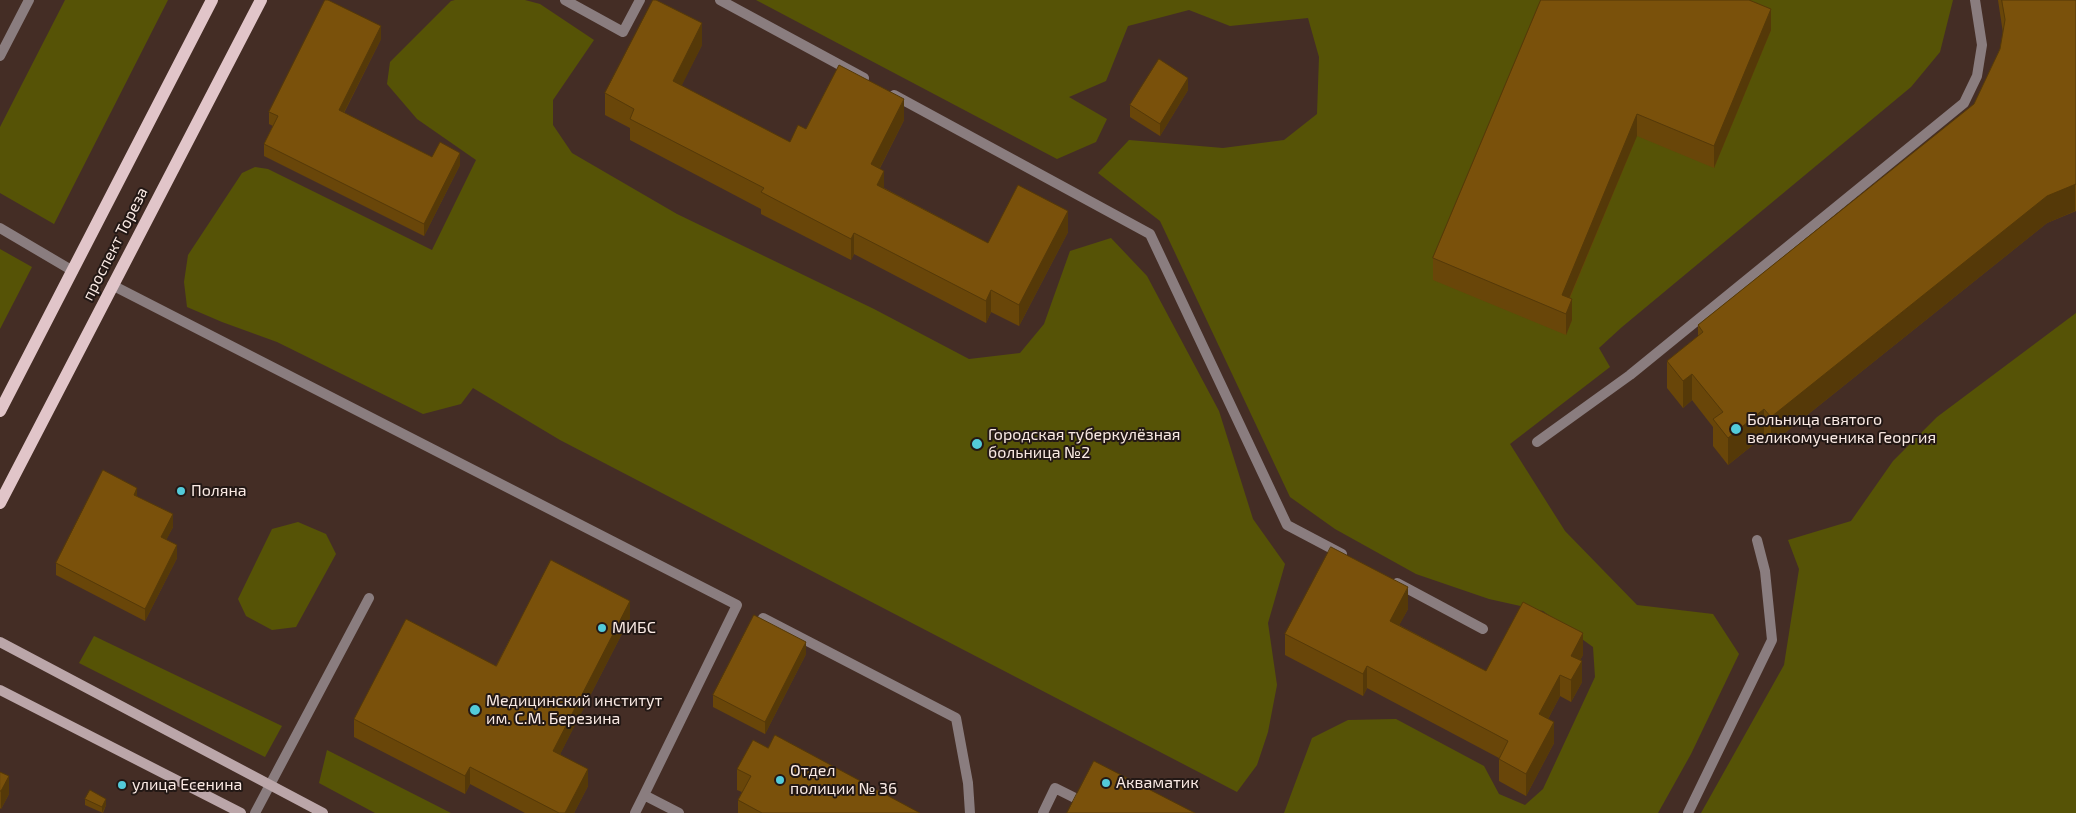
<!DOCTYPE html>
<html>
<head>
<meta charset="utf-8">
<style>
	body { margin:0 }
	canvas { display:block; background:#442d25 }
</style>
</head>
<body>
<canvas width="2076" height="813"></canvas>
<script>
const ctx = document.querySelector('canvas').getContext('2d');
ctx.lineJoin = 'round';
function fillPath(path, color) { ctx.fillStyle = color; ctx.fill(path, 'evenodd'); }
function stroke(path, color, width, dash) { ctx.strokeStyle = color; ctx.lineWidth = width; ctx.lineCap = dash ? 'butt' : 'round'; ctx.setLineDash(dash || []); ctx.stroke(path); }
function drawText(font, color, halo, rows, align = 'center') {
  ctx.font = font + ' "Exo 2",sans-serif'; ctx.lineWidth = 4; ctx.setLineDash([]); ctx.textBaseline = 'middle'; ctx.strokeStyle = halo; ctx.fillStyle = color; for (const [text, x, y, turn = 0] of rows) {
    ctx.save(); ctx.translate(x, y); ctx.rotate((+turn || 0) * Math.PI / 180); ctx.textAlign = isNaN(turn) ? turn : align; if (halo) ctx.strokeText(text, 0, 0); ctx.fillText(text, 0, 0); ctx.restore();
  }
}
fillPath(new Path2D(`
	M65,0H168L54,224L0,193V127Z
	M455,0H525L540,4L594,40L553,100V125L572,153L677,214L874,309L969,359L1020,353L1044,324L1070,251L1111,238L1147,276L1219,411L1253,519L1285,564L1268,623L1277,685L1268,732L1257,765L1237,792L560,440L473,388L461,404L423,414L277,342L222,322L187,307L184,282L188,255L242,173L255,167L268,169L432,250L476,160L417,119L387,84L390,62L451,1Z
	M756,0H1953L1940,52L1911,87L1622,327L1599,348L1610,367L1510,444L1565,531L1637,605L1713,614L1739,654L1691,754L1658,813H1284L1312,738L1348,720L1396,719L1484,766L1499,794L1525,805L1543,789L1595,677L1593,647L1543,611L1489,599L1416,574L1335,529L1290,497L1160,221L1098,173L1129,140L1223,148L1284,140L1317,114L1319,57L1308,18L1230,26L1189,10L1128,26L1106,81L1069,97L1107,119L1096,142L1057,159Z
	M0,249L32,267L0,329Z
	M2076,313V813H1701L1784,665L1799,569L1788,540L1851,521L1893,461L1937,417Z
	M298,522L326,534L336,554L296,627L272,630L246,616L238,599L272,529Z
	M94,636L282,726L265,757L79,663Z
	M327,750L451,813H375L319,783Z`), '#565306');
stroke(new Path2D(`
	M565,0L623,32L640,0
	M720,0L864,78
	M0,56L29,0
	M894,95L1150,234L1287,525L1342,554
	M0,228L73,271
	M112,285L737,605L644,795L679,813
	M1537,442L1630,375L1964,103L1977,76L1982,45L1975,0
	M1397,583L1483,629
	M763,618L956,718L968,783L970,813
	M255,813L369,598
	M635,813L644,795
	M1043,813L1055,788L1077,799
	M1688,813L1772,640L1765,571L1757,540`), '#8a7d7f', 10);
stroke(new Path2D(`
	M0,642L323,813
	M0,690L241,813`), '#bba6a9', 10);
stroke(new Path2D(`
	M0,411L212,0
	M0,503L261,0`), '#e1c5c9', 12);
fillPath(new Path2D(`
	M1541,0L1771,30L1714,168L1637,136L1570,298L1572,320L1566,335L1433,280V258Z
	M1998,0H2076V211L2047,223L1771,444L1764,436L1728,465L1713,446V427L1692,400L1683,408L1667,388V361L1698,336V325L1974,104L2000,49L2003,33Z
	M381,39L344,113L432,157L460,165L424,236L264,156V144L273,126L269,124V112Z
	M702,45L681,86L790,142L806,129L904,120L880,168L884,188L988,243L1068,232L1019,326L991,312L986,323L854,254L851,260L761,214V209L630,140V128L605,115V93Z
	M1188,90L1160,136L1130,117V105Z
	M137,497L173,527L166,540L177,558L145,621L56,575V563Z
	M1408,609L1399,625L1486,671L1583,655L1580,660L1582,682L1571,702L1560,696L1548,719L1554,743L1526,796L1499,781V758L1367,688L1363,696L1285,655V634Z
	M630,618L560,754L588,786L574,813H525L470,784L465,794L354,737V719L496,666Z
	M806,654L765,734L713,707V695Z
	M768,748L920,813H738V800L742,792L737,790V769Z
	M0,772L9,794L1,809L0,808Z
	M85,799L106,805L103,813L85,805Z`), '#694609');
fillPath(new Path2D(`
	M1771,9V30L1714,168V146Z
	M702,23V45L673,103V81Z
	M381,26V39L339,122V110Z
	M1188,78V90L1160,136V124Z
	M904,99V120L871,185V164Z
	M1637,114V136L1563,313L1562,295Z
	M460,153V165L424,236V224Z
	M884,171V192L877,185Z
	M2075,184V211L2047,223L1771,444V417L2047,196Z
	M1068,211V232L1019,326V305Z
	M854,233V254L851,260V239Z
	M991,290V312L986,323V301Z
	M1572,299V320L1566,335V314Z
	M1692,374V400L1683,408V381Z
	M1764,409V436L1728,465V438Z
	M137,488V500L134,495Z
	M173,514V527L161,550V537Z
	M177,545V558L145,621V609Z
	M1408,587V609L1390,642V621Z
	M630,601V618L553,768V751Z
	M1583,633V655L1571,677V656Z
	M806,642V654L765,734V722Z
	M1582,661V682L1571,702V680Z
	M1367,666V688L1363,696V674Z
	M1560,675V696L1539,736V714Z
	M1554,722V743L1526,796V774Z
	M470,767V784L465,794V776Z
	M588,769V786L574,813H565Z
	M9,776V794L1,809V791Z
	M106,799V805L102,813V807Z`), '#553908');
const building = new Path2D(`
	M325,0H328L381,26L339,110L432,157L440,142L460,153L424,224L264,144L278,116L269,112Z
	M653,0H656L702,23L673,81L790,142L798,125L806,129L839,65L904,99L871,164L884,171L877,185L988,243L1018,185L1068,211L1019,305L991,290L986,301L854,233L851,239L761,192L764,188L630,119L634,109L605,93Z
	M1541,0H1749L1771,9L1714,146L1637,114L1562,295L1572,299L1566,314L1433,258Z
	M2002,0H2076V184L2047,196L1771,417L1764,409L1728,438L1713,419L1723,412L1692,374L1683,381L1667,361L1703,332L1698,325L1974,104L2000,49L2005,20Z
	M1159,59L1188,78L1160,124L1130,105Z
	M103,470L137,488L134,495L173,514L161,537L177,545L145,609L56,563Z
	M1331,547L1408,587L1390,621L1486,671L1523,602L1583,633L1571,656L1582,661L1571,680L1560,675L1539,714L1554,722L1526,774L1499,759L1508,741L1367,666L1363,674L1285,634Z
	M551,560L630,601L553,751L588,769L565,813H559L470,767L465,776L354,719L406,619L496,666Z
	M754,615L806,642L765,722L713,695Z
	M775,735L920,813H762L738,800L751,776L737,769L753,740L768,748Z
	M1094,761L1195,813H1067Z
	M0,772L9,776L1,791H0Z
	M90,790L106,799L102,807L85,799Z`);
fillPath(building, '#7a510b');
stroke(building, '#553908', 1);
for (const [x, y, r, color] of [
	[1736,429,6,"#53cbda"],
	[977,444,6,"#53cbda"],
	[181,491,5,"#53cbda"],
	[602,628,5,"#53cbda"],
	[475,710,6,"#53cbda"],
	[780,780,5,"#53cbda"],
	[1106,783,5,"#53cbda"],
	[122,785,5,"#53cbda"]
]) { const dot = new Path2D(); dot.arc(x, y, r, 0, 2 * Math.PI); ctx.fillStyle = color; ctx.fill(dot); stroke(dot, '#231815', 2); }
drawText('16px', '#faeae4', '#231815', [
	["проспект Тореза",115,244,-63]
]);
drawText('16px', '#faeae4', '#231815', [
	["Больница святого",1747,420],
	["великомученика Георгия",1747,438],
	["Городская туберкулёзная",988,435],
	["больница №2",988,453],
	["Поляна",191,491],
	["МИБС",612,628],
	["Медицинский институт",486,701],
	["им. С.М. Березина",486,719],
	["Отдел",790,771],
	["полиции № 36",790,789],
	["Акваматик",1116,783],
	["улица Есенина",132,785]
], 'left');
</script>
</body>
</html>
